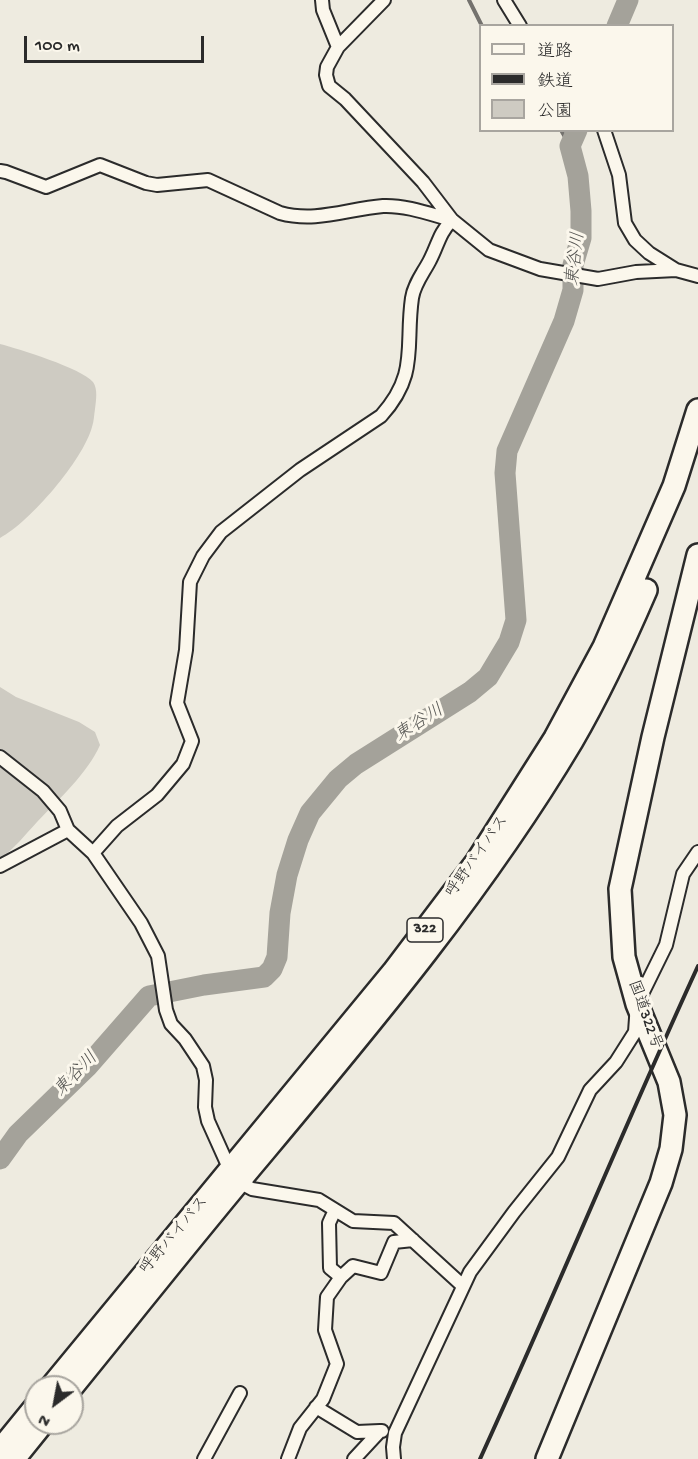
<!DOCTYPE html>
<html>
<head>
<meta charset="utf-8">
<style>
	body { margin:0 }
	#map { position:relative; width:698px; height:1459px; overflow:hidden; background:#eeebe0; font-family:"Gochi Hand","Klee One",sans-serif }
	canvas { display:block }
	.legend { position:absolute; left:479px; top:24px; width:195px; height:108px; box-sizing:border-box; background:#fbf7ec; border:2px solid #a8a59f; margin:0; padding:8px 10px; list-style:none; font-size:18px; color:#2b2b2b }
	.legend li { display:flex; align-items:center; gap:12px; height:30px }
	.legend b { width:30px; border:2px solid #a8a59f }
	.north { position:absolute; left:24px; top:1375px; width:60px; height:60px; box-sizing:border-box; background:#fbf7ec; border:2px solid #a8a59f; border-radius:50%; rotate:212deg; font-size:16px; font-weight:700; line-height:24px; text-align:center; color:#2b2b2b }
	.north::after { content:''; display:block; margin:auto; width:21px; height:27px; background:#2b2b2b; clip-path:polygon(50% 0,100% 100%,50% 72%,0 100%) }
	.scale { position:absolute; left:24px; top:36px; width:180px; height:27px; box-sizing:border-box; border:3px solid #2b2b2b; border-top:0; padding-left:8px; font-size:18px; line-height:21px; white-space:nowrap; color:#2b2b2b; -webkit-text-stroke:4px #fbf7ec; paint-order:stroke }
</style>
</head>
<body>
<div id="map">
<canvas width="698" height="1459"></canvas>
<ul class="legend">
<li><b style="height:8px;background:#fbf7ec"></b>道路</li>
<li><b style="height:8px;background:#2b2b2b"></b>鉄道</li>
<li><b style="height:16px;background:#cecbc2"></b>公園</li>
</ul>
<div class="north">N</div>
<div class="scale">100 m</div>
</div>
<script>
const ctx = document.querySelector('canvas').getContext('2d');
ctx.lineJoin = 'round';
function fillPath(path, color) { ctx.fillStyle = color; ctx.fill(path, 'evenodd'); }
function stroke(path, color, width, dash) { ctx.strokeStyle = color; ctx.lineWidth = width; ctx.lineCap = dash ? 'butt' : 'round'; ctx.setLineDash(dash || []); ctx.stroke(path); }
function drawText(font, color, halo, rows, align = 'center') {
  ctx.font = font + ' "Gochi Hand","Klee One",sans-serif'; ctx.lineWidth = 6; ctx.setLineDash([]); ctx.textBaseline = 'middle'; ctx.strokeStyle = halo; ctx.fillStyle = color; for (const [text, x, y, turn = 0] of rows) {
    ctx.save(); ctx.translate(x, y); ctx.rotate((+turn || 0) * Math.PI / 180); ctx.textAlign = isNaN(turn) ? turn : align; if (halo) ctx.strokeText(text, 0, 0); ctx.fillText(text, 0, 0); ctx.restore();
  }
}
fillPath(new Path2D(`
	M0,344C19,349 81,368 93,382C98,389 96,400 95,409C94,415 94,421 92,427C83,460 30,522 0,538Z
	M0,687L16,697L79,722L95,732L100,745C87,774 59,799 37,822C25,835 14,849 0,859Z`), '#cecbc2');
stroke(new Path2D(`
	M469,0L482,26
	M561,130L570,146`), '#74726e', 4);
stroke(new Path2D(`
	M617,26L628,0
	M0,1159L18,1134L87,1067L149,996L204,985L264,977L272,969L277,957L280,913L287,875L298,840L310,813L338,779L356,764L470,692L488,677L509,642L516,620L505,473L507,451L564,321L573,290V265L581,238V211L578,176L570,146L577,130`), '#a4a29a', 21);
const minor = new Path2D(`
	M322,0L323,10L338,47
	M384,0L338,47L327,67L326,75L329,86L345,99L423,182L452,220L489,250L540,269L598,279L636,272L676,270
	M504,0L520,26
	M604,130L619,175L625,223L635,240L649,253L676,270L698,276
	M0,171L6,172L46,187L100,165L146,183L157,185L208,180L280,213C316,223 347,209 383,206C406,205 430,214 452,220
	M452,220C439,233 438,245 430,260C424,272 414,284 412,298C405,346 419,374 381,416L300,470L221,532L203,556L190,582L186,650L177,703L192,741L183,764L157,795L117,826L93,853L141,923L158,956L166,1010L171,1024L185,1039L203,1066L206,1080L205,1107L208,1121L230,1170L239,1182L252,1189L319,1200L353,1221L394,1223L463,1286
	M0,757L43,791L60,811L68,830L93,853
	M0,866L68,830
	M341,1277L353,1266L381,1273L394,1242L413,1240
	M316,1407L357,1432L380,1431
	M204,1459L240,1393
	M288,1459L300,1428L323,1399L337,1364L325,1330L327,1297L341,1277L330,1268L329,1223L335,1210
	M354,1459L380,1431H382
	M394,1459L393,1447L395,1433L470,1272L514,1212L558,1157L590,1090L616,1062L635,1032L637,1004L666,945L683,874L698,852`);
const trunk = new Path2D(`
	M51,1387L393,972L477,861L555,738L604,647L674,486L698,410
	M72,1387C133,1312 194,1235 257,1160C369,1026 482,892 572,741C600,693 624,641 646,590
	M0,1450L36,1406
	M14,1459L43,1423
	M547,1459L661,1183L671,1149L675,1115L669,1082L637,1004L624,957L620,889L653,737L698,555`);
stroke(minor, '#2b2b2b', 16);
stroke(trunk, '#2b2b2b', 26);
stroke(minor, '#fbf7ec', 12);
stroke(trunk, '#fbf7ec', 21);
stroke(new Path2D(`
	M480,1459C555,1295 623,1129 698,966`), '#2b2b2b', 4);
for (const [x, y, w] of [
	[425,930,36]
]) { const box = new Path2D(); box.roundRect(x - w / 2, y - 12, w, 24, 4.5); ctx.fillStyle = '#fbf7ec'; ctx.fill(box); stroke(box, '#2b2b2b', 1.5); }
drawText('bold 15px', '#2b2b2b', null, [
	["322",425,930]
]);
drawText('16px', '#2b2b2b', '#fbf7ec', [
	["呼野バイパス",478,857,-55],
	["国道322号",644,1015,70],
	["呼野バイパス",175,1236,-50]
]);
drawText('italic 18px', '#555552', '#fbf7ec', [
	["東谷川",577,259,-83],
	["東谷川",420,724,-32],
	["東谷川",77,1075,-46]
]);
</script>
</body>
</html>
